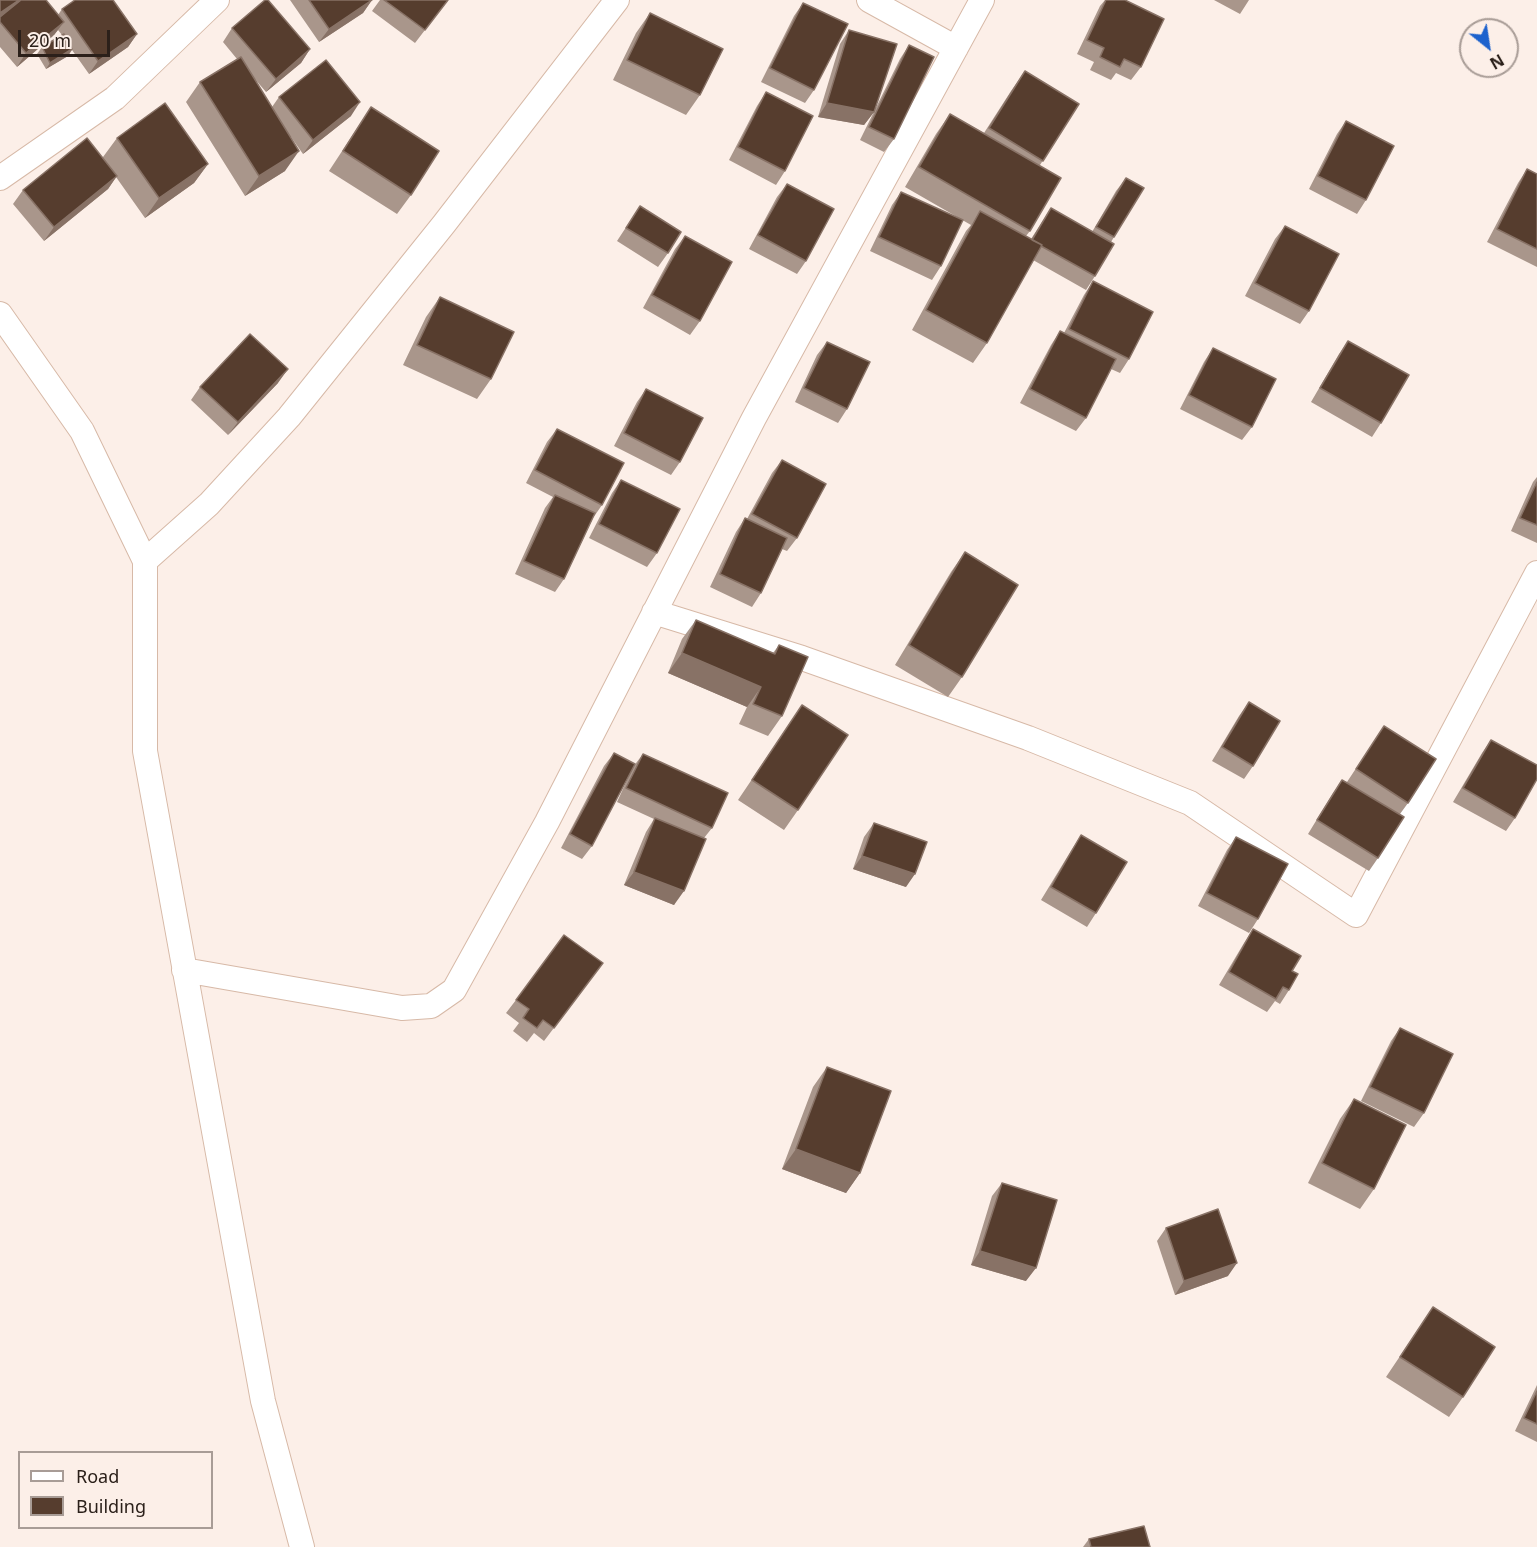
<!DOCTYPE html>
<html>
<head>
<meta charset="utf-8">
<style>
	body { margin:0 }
	#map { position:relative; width:1537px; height:1547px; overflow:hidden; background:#fcefe8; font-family:"Noto Sans",sans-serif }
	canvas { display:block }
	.legend { position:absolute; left:18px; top:1451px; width:195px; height:78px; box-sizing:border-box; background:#fcefe8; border:2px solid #a89c96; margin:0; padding:8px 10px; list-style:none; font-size:18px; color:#2b201a }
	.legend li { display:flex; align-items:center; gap:12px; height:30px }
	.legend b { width:30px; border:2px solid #a89c96 }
	.north { position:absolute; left:1459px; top:18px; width:60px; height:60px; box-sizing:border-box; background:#fcefe8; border:2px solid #a89c96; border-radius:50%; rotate:150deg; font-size:16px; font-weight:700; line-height:24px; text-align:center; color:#2b201a }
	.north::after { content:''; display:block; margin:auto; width:21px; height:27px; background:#1d62cd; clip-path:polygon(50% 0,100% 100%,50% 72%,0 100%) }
	.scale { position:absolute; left:18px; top:30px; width:92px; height:27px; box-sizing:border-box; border:3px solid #2b201a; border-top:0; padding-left:8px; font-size:18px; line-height:21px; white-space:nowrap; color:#2b201a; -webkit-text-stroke:4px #fcefe8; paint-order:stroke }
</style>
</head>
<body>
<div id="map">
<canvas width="1537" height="1547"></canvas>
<ul class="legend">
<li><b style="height:8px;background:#fff"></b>Road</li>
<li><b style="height:16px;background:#563d2e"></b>Building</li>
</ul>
<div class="north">N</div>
<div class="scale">20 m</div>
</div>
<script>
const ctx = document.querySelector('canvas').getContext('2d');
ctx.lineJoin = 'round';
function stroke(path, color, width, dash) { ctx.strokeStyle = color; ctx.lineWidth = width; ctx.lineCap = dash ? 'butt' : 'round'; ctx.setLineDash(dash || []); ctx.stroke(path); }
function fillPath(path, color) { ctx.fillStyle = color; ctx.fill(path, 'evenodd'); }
const street = new Path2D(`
	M869,0L956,48
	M0,178L115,98L217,0
	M0,314L82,431L145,561V751L263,1401L302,1547
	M145,561L209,504L289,417L444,224L617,0
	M654,612L802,658L1028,738L1190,803L1356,915L1537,573
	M184,970L402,1008L431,1006L454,990L547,822L754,418L982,0`);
stroke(street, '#d7b9a7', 26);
stroke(street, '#fff', 24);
fillPath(new Path2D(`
	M290,0H372L363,13L319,42Z
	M380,0H448L415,43L372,11Z
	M1105,0H1125L1141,67L1131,80L1116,73L1111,80L1090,70L1094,62L1077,54L1100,6Z
	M1214,0H1249L1240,14Z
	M803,3L814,90L805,103L761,82L794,16Z
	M62,9L137,34L128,47L89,74L72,50L68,56L46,69L37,54L42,47L62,35L58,30L54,35L17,67L0,47V17L58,15Z
	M650,13L700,95L686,115L613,80L636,33Z
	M232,28L310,49L301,63L266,92L254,78L272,107L279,97L351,116L303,154L291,137L285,171L245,196L186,102L200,82L237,59L223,42Z
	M849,30L874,112L864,125L818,117L840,44Z
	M909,45L894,139L884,152L860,140L900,59Z
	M1025,71L1079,104L1040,165L1030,231L1026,236L1031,239L1051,208L1092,232L1116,191L1126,178L1114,237L1111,242L1095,276L1086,290L1033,260L987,343L973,363L912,330L966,231L971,225L905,187L936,134L950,114L984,133L1011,91Z
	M766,92L785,171L776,185L729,160L757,106Z
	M371,107L411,195L397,214L329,171Z
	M1346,121L1366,200L1357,214L1309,189L1337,134Z
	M117,138L208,164L194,183L145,218L116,177L108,189L44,241L13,204L23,190L103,157Z
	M1527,169L1537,174V267L1487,242L1518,183Z
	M787,184L806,261L797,274L749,249L777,197Z
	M901,192L941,266L932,280L870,251L892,205Z
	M640,206L668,253L658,267L617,241Z
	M1285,226L1309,311L1300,324L1245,296L1275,239Z
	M685,236L700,321L690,335L643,308L675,249Z
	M1093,281L1129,359L1120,373L1111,369L1086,418L1076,431L1020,403L1051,345L1060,331L1064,333L1084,295Z
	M440,297L491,379L477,399L403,365L426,317Z
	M1348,341L1381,423L1372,437L1311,402L1339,354Z
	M827,342L847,409L838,423L795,402L817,355Z
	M1213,348L1252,427L1242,440L1180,409L1204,362Z
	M278,383L228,435L191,400L200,387Z
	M646,389L680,462L671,475L614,446L637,402Z
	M557,429L602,505L593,518L564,579L555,592L515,574L545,508L553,497L526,483L547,442Z
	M782,460L797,538L787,551L782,549L761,593L752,607L710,587L736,532L745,518L747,519L772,473Z
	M1537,477V543L1511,531L1533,482Z
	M621,480L657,553L647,567L589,538L612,493Z
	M965,552L962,677L948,697L895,665L951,572Z
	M696,620L773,653L779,645L782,716L768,736L739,724L747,707L668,673L682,639Z
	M1249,702L1253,766L1244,779L1212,761L1239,716Z
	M802,705L798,810L784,830L738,800Z
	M1384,726L1408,803L1400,814L1378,858L1369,871L1308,834L1333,793L1342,780L1347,782Z
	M1491,740L1515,818L1506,831L1453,802L1482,753Z
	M614,753L592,846L582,859L561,848L604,766Z
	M643,754L712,828L704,838L674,905L624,885L646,832L654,819L617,802L633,767Z
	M874,823L906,887L853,869L864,837Z
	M1081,835L1096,913L1087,927L1041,900L1072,849Z
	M1236,837L1258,919L1249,933L1198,906L1227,850Z
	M1253,929L1292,971L1289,990L1280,1004L1275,1001L1267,1012L1219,985L1244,943Z
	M603,963L544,1041L534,1033L527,1042L513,1031L519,1023L506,1013L516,1000Z
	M1400,1028L1424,1113L1414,1127L1361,1101L1391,1041Z
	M827,1067L860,1173L846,1193L782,1169L813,1087Z
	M1354,1099L1374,1189L1360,1209L1308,1183L1340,1119Z
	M1002,1183L1026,1281L971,1265L992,1196Z
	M1166,1228L1228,1276L1175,1295L1157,1241Z
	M1433,1307L1463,1397L1449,1417L1386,1377Z
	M1537,1385V1442L1515,1431Z
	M1089,1539L1150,1547H1083Z`), '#a9968b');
fillPath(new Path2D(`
	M19,0H23L0,17V13Z
	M372,0L363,13L319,42L329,29Z
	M64,22L54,35L17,67L26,53Z
	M137,34L128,47L89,74L98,61Z
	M72,49L68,56L46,69L50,63Z
	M310,49L301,63L266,92L276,79Z
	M360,102L351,116L303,154L313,140Z
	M827,103L874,112L864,125L818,117Z
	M299,151L285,171L245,196L259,176Z
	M208,164L194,183L145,218L159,198Z
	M117,176L108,189L44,241L54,227Z
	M288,369L278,383L228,435L238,422Z
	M682,653L761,687L747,707L668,673Z
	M862,856L915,874L906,887L853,869Z
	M634,872L684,891L674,905L624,885Z
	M796,1149L860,1173L846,1193L782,1169Z
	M980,1251L1036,1268L1026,1281L971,1265Z
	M1237,1263L1228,1276L1175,1295L1184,1281Z`), '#887266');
const building = new Path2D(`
	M0,0H19L0,13Z
	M21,0H46L64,22L26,53L0,22V17Z
	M75,0H113L137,34L98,61L62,9Z
	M265,0H268L310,49L276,79L232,28Z
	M309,0H372L329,29Z
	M384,0H448L425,30Z
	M1106,0H1125L1164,19L1141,67L1124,59L1120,67L1100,57L1104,48L1087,40Z
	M803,3L848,24L814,90L770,68Z
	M650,13L723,49L700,95L627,60Z
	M849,30L897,44L874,112L827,103Z
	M64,34L72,49L50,63L42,47Z
	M909,45L934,57L894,139L869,127Z
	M241,57L299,151L259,176L200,82Z
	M326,60L360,102L313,140L279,97Z
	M1025,71L1079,104L1043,161L989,128Z
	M766,92L813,116L785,171L738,147Z
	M165,103L208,164L159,198L117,138Z
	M371,107L439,151L411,195L343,151Z
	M950,114L1061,178L1030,231L919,167Z
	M1346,121L1394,146L1366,200L1318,176Z
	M87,138L117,176L54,227L23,190Z
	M1527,169L1537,174V249L1497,229Z
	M1126,178L1144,188L1114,237L1096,227Z
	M787,184L834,209L806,261L758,235Z
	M901,192L963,220L941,266L879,237Z
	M640,206L681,232L668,253L626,228Z
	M1051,208L1114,244L1095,276L1041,246L1042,245L1032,240Z
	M980,211L1042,245L987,343L926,310Z
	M1285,226L1339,254L1309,311L1255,283Z
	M685,236L732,262L700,321L652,295Z
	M1093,281L1153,312L1129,359L1069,329Z
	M440,297L514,332L491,379L417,345Z
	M1060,331L1116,359L1086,418L1030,389Z
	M250,334L288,369L238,422L200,387Z
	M1348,341L1409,375L1381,423L1320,388Z
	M827,342L870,362L847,409L804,388Z
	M1213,348L1276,379L1252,427L1189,395Z
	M646,389L703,418L680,462L624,433Z
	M557,429L624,463L602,505L535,470Z
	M782,460L826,484L797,538L752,514Z
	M621,480L680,509L657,553L599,524Z
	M1537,482V525L1520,518Z
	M555,495L595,513L564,579L524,561Z
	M745,518L787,538L761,593L720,574Z
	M965,552L1018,585L962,677L909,645Z
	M696,620L775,654L779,645L808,657L782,716L753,704L761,687L682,653Z
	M1249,702L1280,721L1253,766L1222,747Z
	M802,705L848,735L798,810L752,780Z
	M1384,726L1436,759L1408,803L1356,769Z
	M1491,740L1537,765V779L1515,818L1463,788Z
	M614,753L635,764L592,846L570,834Z
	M643,754L728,793L712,828L626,788Z
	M1342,780L1404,817L1378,858L1317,820Z
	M655,818L706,839L684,891L634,872Z
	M874,823L927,842L915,874L862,856Z
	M1081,835L1127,862L1096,913L1051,887Z
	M1236,837L1288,864L1258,919L1207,893Z
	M1253,929L1301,956L1292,971L1298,974L1289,990L1283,987L1276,999L1229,972Z
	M564,935L603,963L554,1028L543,1020L537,1028L523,1018L529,1009L516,1000Z
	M1400,1028L1453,1054L1424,1113L1370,1087Z
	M827,1067L891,1091L860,1173L796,1149Z
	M1354,1099L1406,1125L1374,1189L1322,1163Z
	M1002,1183L1057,1200L1036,1268L980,1251Z
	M1218,1209L1237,1263L1184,1281L1166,1228Z
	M1433,1307L1495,1347L1463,1397L1400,1357Z
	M1537,1391V1424L1524,1418Z
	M1144,1526L1150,1547H1091L1089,1539Z`);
fillPath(building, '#563d2e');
stroke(building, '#887266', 1.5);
</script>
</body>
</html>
